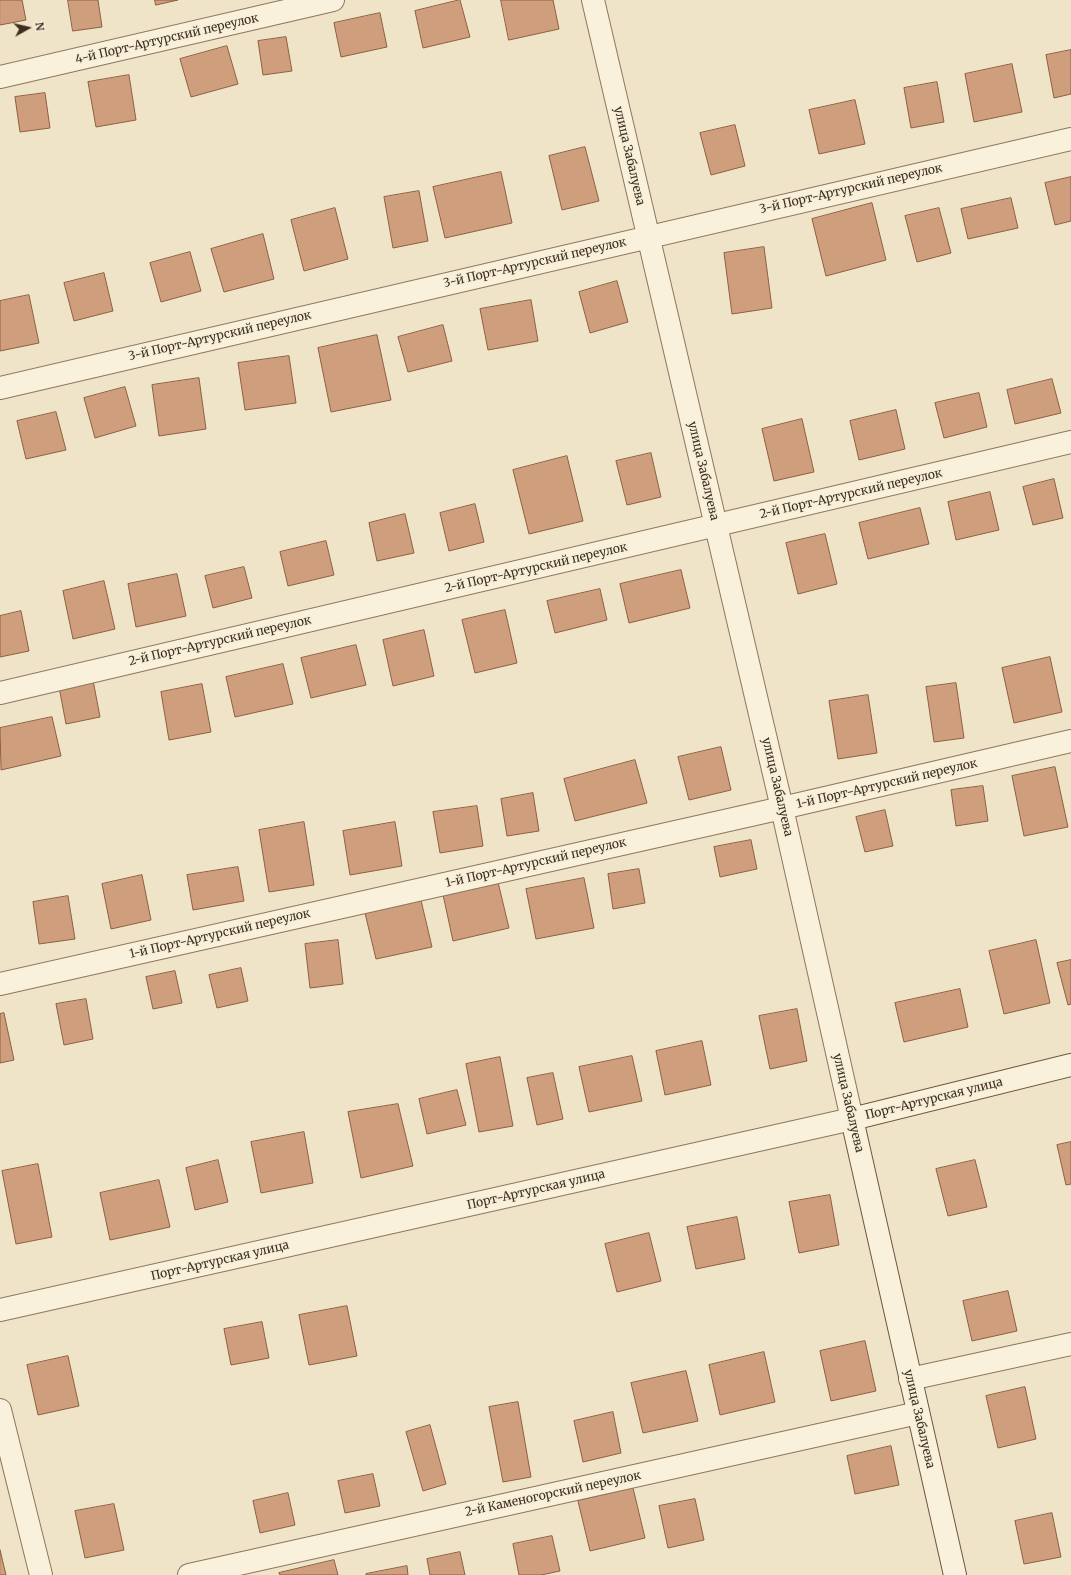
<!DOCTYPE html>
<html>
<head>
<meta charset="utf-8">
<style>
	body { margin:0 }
	#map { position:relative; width:1071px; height:1575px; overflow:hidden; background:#f0e4c8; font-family:Merriweather,serif }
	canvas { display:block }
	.north { position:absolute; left:8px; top:8px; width:40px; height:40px; -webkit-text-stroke:3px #f7eed8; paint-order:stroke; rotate:82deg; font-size:11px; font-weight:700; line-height:16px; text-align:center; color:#3d2e20 }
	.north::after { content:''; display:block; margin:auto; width:14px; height:18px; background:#3d2e20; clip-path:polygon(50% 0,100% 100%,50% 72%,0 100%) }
</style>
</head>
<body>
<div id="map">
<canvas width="1071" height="1575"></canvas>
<div class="north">N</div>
</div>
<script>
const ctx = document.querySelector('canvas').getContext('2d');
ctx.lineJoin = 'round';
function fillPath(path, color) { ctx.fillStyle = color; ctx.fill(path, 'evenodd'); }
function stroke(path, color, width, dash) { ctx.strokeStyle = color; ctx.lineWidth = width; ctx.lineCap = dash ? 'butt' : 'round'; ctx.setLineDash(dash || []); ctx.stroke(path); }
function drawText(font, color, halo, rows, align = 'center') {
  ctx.font = font + ' Merriweather,serif'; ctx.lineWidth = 3.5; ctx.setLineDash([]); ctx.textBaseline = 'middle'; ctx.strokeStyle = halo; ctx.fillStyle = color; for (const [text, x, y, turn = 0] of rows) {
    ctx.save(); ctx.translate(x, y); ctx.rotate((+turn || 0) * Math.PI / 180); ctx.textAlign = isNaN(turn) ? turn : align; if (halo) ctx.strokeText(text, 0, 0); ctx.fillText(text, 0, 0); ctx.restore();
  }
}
const building = new Path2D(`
	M0,0H22L26,20L0,25Z
	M68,0H98L102,27L73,31Z
	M155,0H178L156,5Z
	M460,0L470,37L423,48L415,11Z
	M501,0H553L559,29L509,40Z
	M380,13L387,47L341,57L334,23Z
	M286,37L292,71L263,75L258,41Z
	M227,46L238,84L191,97L180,59Z
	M1071,50V94L1054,98L1046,55Z
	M1012,64L1022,112L974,122L965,74Z
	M129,75L136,120L96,127L88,82Z
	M937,82L944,122L911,128L904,88Z
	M45,93L50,128L20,132L15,97Z
	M855,100L865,144L819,154L809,110Z
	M735,125L745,166L711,175L700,133Z
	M585,147L599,201L562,210L549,156Z
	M501,172L512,223L445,238L433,187Z
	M1071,177V221L1055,225L1045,183Z
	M419,191L428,241L393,248L384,197Z
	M1011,198L1018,228L968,239L961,209Z
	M872,203L886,260L826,276L812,219Z
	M335,208L348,259L304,271L291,220Z
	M939,208L951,253L917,262L905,216Z
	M263,234L274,279L224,292L211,249Z
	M764,247L772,308L732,314L724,253Z
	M190,252L201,291L161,302L150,263Z
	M104,273L113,311L74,321L64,283Z
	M617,281L628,322L590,333L579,292Z
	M29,295L39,343L0,351V301Z
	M531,300L538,341L488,350L480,309Z
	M443,325L452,361L408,372L398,337Z
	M377,335L391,400L331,412L318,348Z
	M289,356L296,403L245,410L238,363Z
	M199,378L206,429L159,436L152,385Z
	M1052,379L1061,413L1015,424L1007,390Z
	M125,387L136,426L95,438L84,398Z
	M979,393L987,427L944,438L935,403Z
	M896,410L905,449L859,460L850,421Z
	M56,412L66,450L26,459L17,421Z
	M802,419L814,472L774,481L762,429Z
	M651,453L661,497L627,505L616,461Z
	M567,456L583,521L529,534L513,470Z
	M1054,479L1063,518L1033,525L1023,487Z
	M990,492L999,530L956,540L948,502Z
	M475,504L484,542L449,551L440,513Z
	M920,508L929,544L868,559L859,523Z
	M405,514L414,553L377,561L369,523Z
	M825,534L837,584L798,594L786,543Z
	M326,541L334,575L288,586L280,552Z
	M244,567L252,598L213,608L205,576Z
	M681,570L690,608L629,623L620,584Z
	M177,574L186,616L136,627L128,584Z
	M104,581L115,629L73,639L63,591Z
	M600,589L607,620L555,633L547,601Z
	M505,610L517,663L475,673L462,620Z
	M21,611L29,651L0,657V616Z
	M424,630L434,676L393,686L383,640Z
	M356,645L366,685L311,698L301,658Z
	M1050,657L1062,712L1014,723L1002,668Z
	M283,664L293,704L235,717L226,677Z
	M93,680L100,717L66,724L59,687Z
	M956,683L964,738L934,742L926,687Z
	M202,684L211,732L169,740L161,692Z
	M868,695L877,753L838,759L829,701Z
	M52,717L61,756L1,770L0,728Z
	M721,747L731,790L689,800L678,757Z
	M635,760L647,803L575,821L564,779Z
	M1055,767L1068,827L1024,836L1012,776Z
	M983,786L988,821L956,826L951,790Z
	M533,793L539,831L507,836L501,799Z
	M477,806L483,846L440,853L433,812Z
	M885,810L893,846L865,852L856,817Z
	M304,822L314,885L269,892L259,830Z
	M395,822L402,866L350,875L343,831Z
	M751,840L757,869L720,877L714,847Z
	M238,867L244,901L193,910L187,875Z
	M639,869L645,903L613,909L608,874Z
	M142,875L151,920L111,929L102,884Z
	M497,878L509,928L453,941L442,890Z
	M584,878L594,928L536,939L526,889Z
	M68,896L75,939L39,944L33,902Z
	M420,896L432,947L376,959L364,909Z
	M338,940L343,984L310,988L305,944Z
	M1036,940L1050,1003L1004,1014L989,951Z
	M1071,960V1004L1068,1005L1057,963Z
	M241,968L248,1001L217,1008L209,975Z
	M175,971L182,1003L153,1009L146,977Z
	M960,989L968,1027L904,1042L895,1003Z
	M86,999L93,1039L64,1045L56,1004Z
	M797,1009L807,1061L770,1069L759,1016Z
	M4,1013L14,1060L0,1063V1014Z
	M702,1041L711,1085L665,1095L656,1051Z
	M632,1056L642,1101L589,1112L579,1067Z
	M500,1057L513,1126L479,1132L466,1064Z
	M553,1073L563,1119L537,1125L527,1078Z
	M457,1090L466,1125L427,1134L419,1099Z
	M398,1104L413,1166L361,1178L348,1112Z
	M304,1132L313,1183L261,1193L251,1142Z
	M1071,1142V1184L1066,1185L1057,1145Z
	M218,1160L228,1202L195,1210L186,1168Z
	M975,1160L987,1207L948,1216L936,1169Z
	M38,1164L52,1237L16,1244L2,1171Z
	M159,1180L170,1227L110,1240L100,1193Z
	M830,1195L839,1245L799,1253L789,1202Z
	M737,1217L745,1259L696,1269L687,1227Z
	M649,1233L661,1281L617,1292L605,1244Z
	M1008,1291L1017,1331L972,1341L963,1301Z
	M347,1306L357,1356L309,1365L299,1315Z
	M262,1322L269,1358L231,1365L224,1329Z
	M865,1341L876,1391L831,1401L820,1351Z
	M764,1352L775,1402L720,1415L709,1365Z
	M68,1356L79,1406L38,1415L27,1365Z
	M686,1371L698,1421L643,1433L631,1383Z
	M1025,1387L1036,1439L998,1448L986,1396Z
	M518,1402L531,1477L503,1482L489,1407Z
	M613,1412L621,1453L583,1462L574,1421Z
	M430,1425L446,1484L423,1491L406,1432Z
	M891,1446L899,1485L855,1494L847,1456Z
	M373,1474L380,1506L345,1513L338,1481Z
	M633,1488L645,1538L590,1551L578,1501Z
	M288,1493L295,1525L260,1533L253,1501Z
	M695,1499L704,1540L668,1548L659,1506Z
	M114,1504L124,1550L85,1558L75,1511Z
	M1052,1513L1061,1557L1024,1564L1015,1521Z
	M552,1536L560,1571L541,1575H519L513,1544Z
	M0,1550L6,1575H0Z
	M460,1552L465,1575H430L427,1559Z
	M334,1560L338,1575H280L279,1573Z
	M407,1566L408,1575H366V1574Z`);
fillPath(building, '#cf9f7d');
stroke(building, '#8d5f41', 1);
const street = new Path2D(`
	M0,77L333,0
	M0,388L1071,139
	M0,693L1071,442
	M0,984L782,808L1071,741
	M0,1310L852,1119L782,808L593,0
	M910,1379L1071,1344
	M0,1410L41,1575
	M189,1575L918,1413`);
const secondary = new Path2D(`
	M955,1575L852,1119L1071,1065`);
stroke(street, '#8d765c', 24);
stroke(secondary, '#6f573f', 24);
stroke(street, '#faf1dc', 22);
stroke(secondary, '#faf1dc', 22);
drawText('12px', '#3d2e20', '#f7eed8', [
	["4-й Порт-Артурский переулок",167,39,-13],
	["улица Забалуева",629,156,77],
	["3-й Порт-Артурский переулок",851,189,-13],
	["3-й Порт-Артурский переулок",535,263,-13],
	["3-й Порт-Артурский переулок",220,336,-13],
	["улица Забалуева",703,471,77],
	["2-й Порт-Артурский переулок",851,494,-13],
	["2-й Порт-Артурский переулок",536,568,-13],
	["2-й Порт-Артурский переулок",220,641,-13],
	["1-й Порт-Артурский переулок",887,784,-13],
	["улица Забалуева",777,787,77],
	["1-й Порт-Артурский переулок",536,863,-13],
	["1-й Порт-Артурский переулок",220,934,-13],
	["Порт-Артурская улица",934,1099,-14],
	["улица Забалуева",848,1103,77],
	["Порт-Артурская улица",536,1190,-13],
	["Порт-Артурская улица",220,1261,-13],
	["улица Забалуева",919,1419,77],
	["2-й Каменогорский переулок",553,1494,-12]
]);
</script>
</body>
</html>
